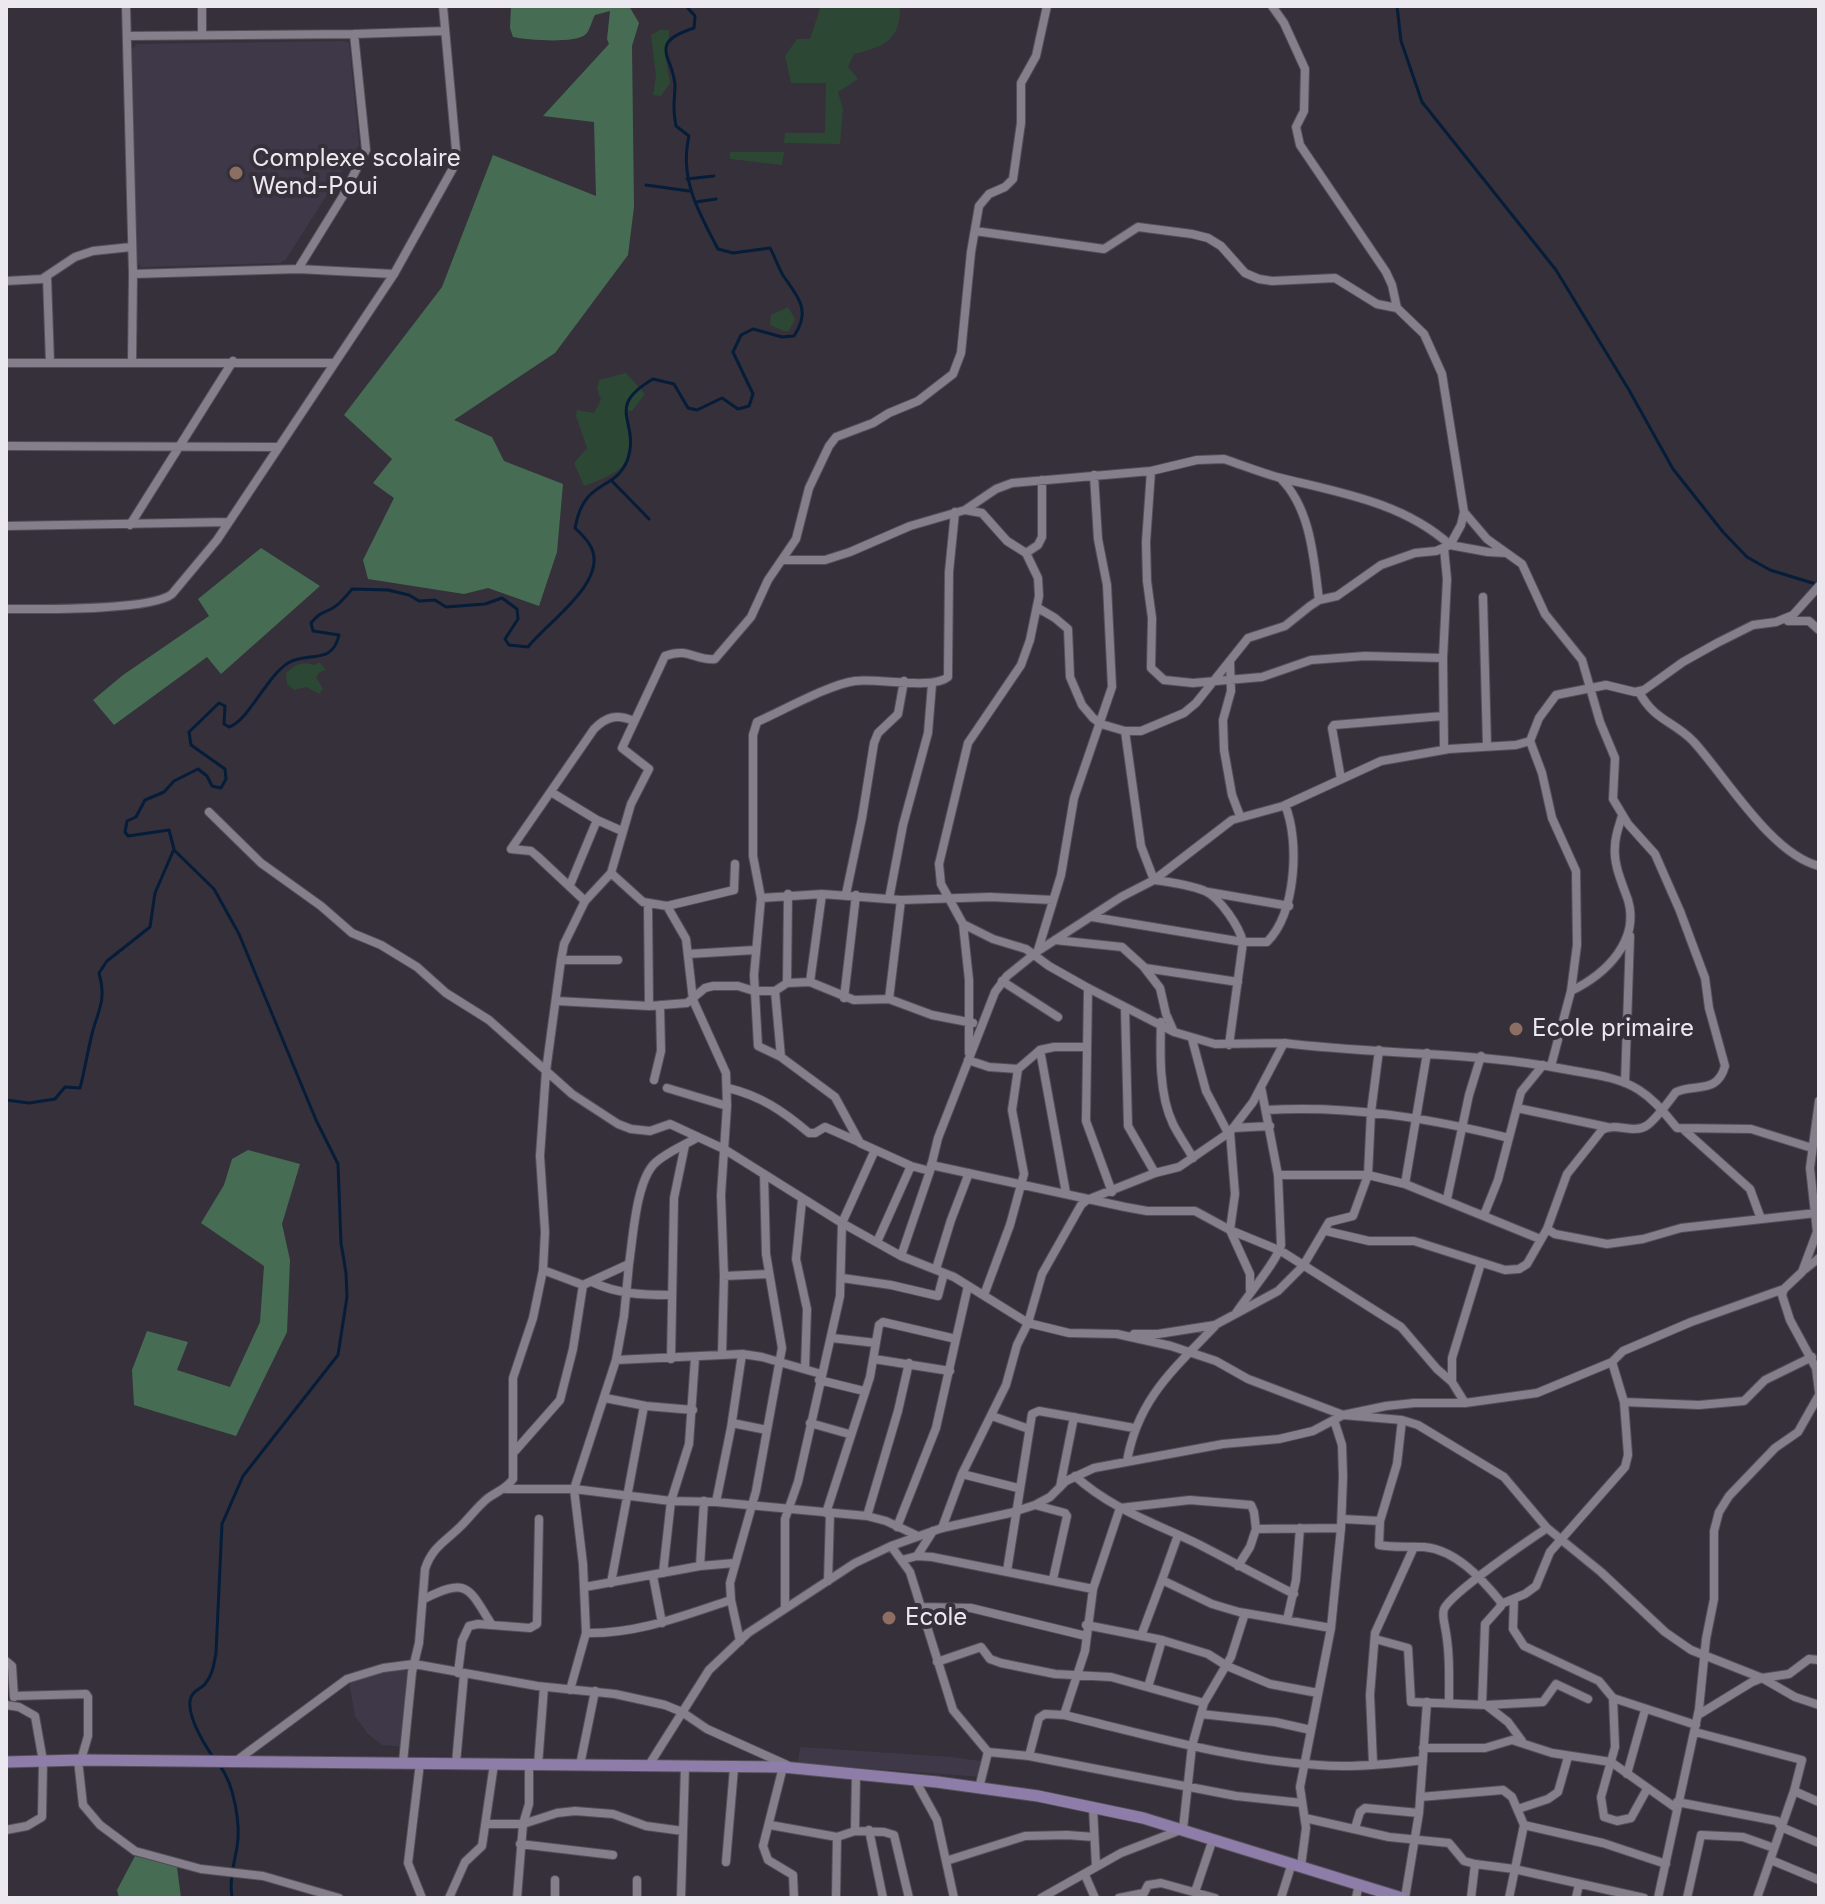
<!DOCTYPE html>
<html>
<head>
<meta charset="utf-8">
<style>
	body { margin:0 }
	#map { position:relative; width:1825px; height:1904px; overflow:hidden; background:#35303a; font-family:Inter,sans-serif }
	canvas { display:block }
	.frame { position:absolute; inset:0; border:8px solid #ebe8ef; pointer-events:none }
</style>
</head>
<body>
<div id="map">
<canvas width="1825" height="1904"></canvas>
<div class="frame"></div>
</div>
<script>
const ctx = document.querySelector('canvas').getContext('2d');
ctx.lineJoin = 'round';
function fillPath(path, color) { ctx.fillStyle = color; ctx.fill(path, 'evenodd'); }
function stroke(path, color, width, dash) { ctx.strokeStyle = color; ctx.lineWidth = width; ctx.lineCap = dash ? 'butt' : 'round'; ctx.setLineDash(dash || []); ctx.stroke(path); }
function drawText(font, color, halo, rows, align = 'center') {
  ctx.font = font + ' Inter,sans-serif'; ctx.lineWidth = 8; ctx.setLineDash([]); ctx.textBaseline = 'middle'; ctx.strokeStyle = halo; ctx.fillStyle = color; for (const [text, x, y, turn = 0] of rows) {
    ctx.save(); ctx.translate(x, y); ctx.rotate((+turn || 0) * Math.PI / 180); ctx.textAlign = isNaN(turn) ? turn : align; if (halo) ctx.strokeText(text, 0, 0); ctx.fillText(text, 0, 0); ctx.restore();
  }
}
fillPath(new Path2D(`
	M346,41L349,43L359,145L286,259L280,263L141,267L137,261L132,49L137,44Z
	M411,1662L405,1747L382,1745L368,1734L355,1716L348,1676Z
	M800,1747L952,1757L986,1762L982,1777L798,1763Z`), '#3f3848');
fillPath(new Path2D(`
	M815,6H900C901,40 884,47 854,54L848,67L858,79L838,92L843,109L840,144L784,143L785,133H825L826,83H791L785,56L797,39H810L820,9Z
	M660,30H669V40L665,55L670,83L661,96L653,95L656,75L651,35Z
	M730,152H784L782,165L730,159Z
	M788,307L795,319L789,331H783L770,325L771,315Z
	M626,373L645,394L632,411L625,410C633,459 634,469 584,486L574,463L587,448L576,416L577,410L594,413L601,400L597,389L599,380Z
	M319,662L326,670L320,672L316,677L323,689L319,694L306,687L294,690L287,684L286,673C296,664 301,661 315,665Z`), '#2d4735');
fillPath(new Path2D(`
	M511,6H629L639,23L632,46L634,207L628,255L555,353L454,420L492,437L504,461L563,484L557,552L539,606L488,588L464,594L368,579L363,560L394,498L373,483L392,459L344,415L442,287L493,155L596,196L594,122L543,116L609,44L607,39L610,11L595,15C592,20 590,30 586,34C576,44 527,40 513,37L510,28Z
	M261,548L320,586L221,674L207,657L114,725L93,700L123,675L209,616L198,599Z
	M248,1150L300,1164L282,1224L290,1260L287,1332L236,1436L134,1405L132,1370L147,1331L188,1342L177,1370L230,1387L260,1322L264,1266L201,1223L224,1185L232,1159Z
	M135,1856L177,1867L181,1898H119L117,1890Z`), '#466d53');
stroke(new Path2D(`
	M1397,6L1401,41L1422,102L1556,270L1629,390L1673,469L1723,532L1747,557L1770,570L1819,585
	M687,179L714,176
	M646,185L689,191
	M696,202L716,199
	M611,480L649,519
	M174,850L214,889L239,934L316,1120L338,1164L341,1243L346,1273L347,1297L338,1355L243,1476L222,1524L216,1653C214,1663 213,1675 205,1684C201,1689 194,1690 191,1697C185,1713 204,1744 213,1757
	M6,1100L29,1103L55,1099L65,1087L80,1088C85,1069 88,1049 93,1030C100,1007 106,998 99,973L107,961L150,927L155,893L174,849L169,830L128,836L125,832L127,821L136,817L145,800L164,792L174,781L198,769L207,776L212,786L221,788L226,779L225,769L191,745L189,732L219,703L225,706L224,724L229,727C249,720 266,677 288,663C308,651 332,666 339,635L313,631L311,623C320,612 322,614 333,608C341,603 347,595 352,589L388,590L409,595L419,601L435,600L446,607L485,604L502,598L517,609L518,619L505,639L509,645L528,647C545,624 609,582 591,547C588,540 580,533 575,528C584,478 614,492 627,461C642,421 602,409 653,379L674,384L688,408L697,410L722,398L738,409L749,406L753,394L733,352L741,335L753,329L782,337L794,336C811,311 799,298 784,277C779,269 775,257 770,248L733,253L718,249C699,213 679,179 689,136L676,126C673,109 674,104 675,88C676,58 644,44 694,28L695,16L686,6
	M220,1766C234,1784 241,1825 237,1847C234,1865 229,1880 232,1898`), '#061d39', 3);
const street = new Path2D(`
	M126,6L133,274L132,363
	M202,6V35
	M1272,6L1284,23L1305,69L1304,111L1296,127L1300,145L1386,272L1392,285L1397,308L1424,334L1442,374L1464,512L1487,539L1522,564L1545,614L1582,660L1600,722L1615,758L1613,799L1628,824L1655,854L1680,911L1705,978L1709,1008L1725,1066C1717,1095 1695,1083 1676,1092C1669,1101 1655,1121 1646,1126C1633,1134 1615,1122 1602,1130L1567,1174L1547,1229
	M127,36L354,34L445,31
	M975,231L1104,249L1138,227L1192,234L1208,238L1221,246L1245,273L1259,279L1272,281L1335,278L1377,304L1397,308
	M298,269L343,196L366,150L354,34
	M133,274L298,269L394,274
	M47,277L50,363
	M6,281L42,279L75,257L93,251L131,247
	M6,363H333
	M6,446L277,447
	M1151,471L1146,542L1147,581L1152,618L1151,668L1164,680L1193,683L1262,677L1311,660L1365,656L1443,658
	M1280,478C1311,508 1314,560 1319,600
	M965,510L996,489L1012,483L1151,471L1197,460L1224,459C1242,465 1259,472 1277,477C1337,492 1403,502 1450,545L1461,525L1464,512
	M130,525L233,361
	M6,526L228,522
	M1444,548L1447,579L1443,658L1444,749
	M783,560H825L850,552L910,526L965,510L982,513L1007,541L1026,553L1038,545L1042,537V480
	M1483,597L1487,745
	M1038,608L1055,618L1068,629L1070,677L1082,705L1093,718L1101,724L1125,731H1141L1184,713L1196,703L1248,638L1285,626L1310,606L1319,600L1337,596L1381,565L1415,553L1436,551L1450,545L1488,552L1506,553
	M6,609C37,609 151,611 172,594L217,540L394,274L457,161L443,6
	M1788,621H1809L1819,630
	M1230,661L1231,691L1223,720L1224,750L1232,795L1240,816
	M1639,692C1655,721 1672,720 1693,741C1726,777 1771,854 1819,866
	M1125,731L1141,846L1154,880C1170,882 1190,885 1205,891C1220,898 1239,926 1243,942L1229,1045
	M1530,741L1542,773L1552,818L1576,871L1577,945L1571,991L1551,1066
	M1341,779L1332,728L1334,725L1443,716
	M551,792L597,820L622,831
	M209,812L261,863L321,906L352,933L381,945L417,967L446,993L489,1020L572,1094L618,1124L631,1129L650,1131L670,1124L724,1149L842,1223L901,1256L954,1277L1028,1323L1069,1333L1117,1334L1171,1346L1216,1361L1248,1379L1343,1415L1402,1420L1418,1425L1504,1477L1547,1528L1601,1572L1665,1632L1691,1650L1762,1678L1795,1697L1819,1705
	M611,873L643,902L667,906L686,939L693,1000L726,1073L727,1106L721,1195L724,1276L722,1355
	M570,885L597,820
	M1208,892L1289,906
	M846,894L862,818L874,743L878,733L898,714L904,681
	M761,898L822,894L901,900L990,897L1053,900
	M889,899L903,825L928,733L932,684
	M585,901L537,856L531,851L511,849L594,729C607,716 617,714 634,721
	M648,904L649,1006
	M667,906L734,890L735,864
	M1092,917L1243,942H1267C1296,913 1300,841 1285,805
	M963,924L941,884L939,864L968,743L1021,665L1030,640L1039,596L1038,578L1026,553
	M1055,940L1122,947L1143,966L1160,988L1166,1014L1174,1032L1215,1044L1284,1043
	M1038,950L1061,875L1074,798L1112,687L1107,585L1098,539L1094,475
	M688,954L755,950
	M561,960H618
	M1145,968L1238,982
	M1002,981L1058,1017
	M810,982L822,894
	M787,983L810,982L854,1000L889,999L932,1015L973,1023
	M1088,988L1086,1121L1112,1192
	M1571,991C1606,974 1640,941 1628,900C1622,883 1613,864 1615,846C1615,836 1619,826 1622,816
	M844,998L856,895
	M889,999L901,900
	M557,1001L649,1006L687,1003L705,988L713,986H738L754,991H775
	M1125,1008L1128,1126L1155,1173
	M1161,1022C1160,1054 1159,1095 1173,1124C1179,1136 1187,1147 1193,1158
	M1192,1039L1206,1091L1228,1133
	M969,1053V980L963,924L993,939L1026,949L1049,966L1088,988L1174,1032
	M781,1057L775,991L787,983L788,894
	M968,1060L989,1067L1018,1069
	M654,1080L661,1051L660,1005
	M1625,1083L1630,936
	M667,1088L727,1106
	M728,1088C761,1096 783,1111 809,1133H815L825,1127L859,1142
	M1819,1101L1810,1168L1817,1232L1802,1272L1784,1289L1782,1295L1790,1320L1816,1368L1819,1392
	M1517,1108L1607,1127
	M1266,1110C1349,1105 1429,1118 1509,1138
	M1233,1128L1270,1126
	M1683,1129L1750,1189L1761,1219
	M1230,1132L1235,1194L1230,1230L1250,1274V1290
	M931,1165L1125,1207L1147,1211H1195L1230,1230L1281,1251L1401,1327L1437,1369L1452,1382
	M930,1171L911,1166L860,1143L835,1097L781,1057L758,1046L754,975L761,898L753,856V735L757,722C782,711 830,684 855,681C879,678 932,690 948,677L949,572L955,512
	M1278,1175H1368L1405,1184L1427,1053
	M1405,1184L1540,1239
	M1066,1193L1040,1050L1054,1047H1086
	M1447,1199L1469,1095L1481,1056
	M802,1200L796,1259L807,1309L805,1369
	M1484,1215L1498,1180L1521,1092L1543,1065
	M1326,1231L1369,1241H1414L1505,1270L1519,1269L1527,1264L1547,1229L1555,1234L1607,1244L1643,1239L1681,1228L1816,1213
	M877,1242L911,1166
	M901,1256L930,1171L938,1138L995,992L1007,976L1038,951L1121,897L1154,880L1232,820L1283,806L1381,761L1449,749L1516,745L1530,741L1539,718L1556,695L1606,685L1635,692L1644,690L1683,662L1717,643L1753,625L1776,622L1793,615L1819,586
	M936,1269L951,1220L969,1173
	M543,1270L583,1285L629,1264C633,1238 636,1181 655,1163C667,1152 685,1145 698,1137
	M1804,1270L1819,1258
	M724,1276L768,1274
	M842,1278L891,1285L938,1296L944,1273
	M592,1282C618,1294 642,1295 670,1295
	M984,1295L1010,1225L1024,1174L1012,1110L1018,1069L1040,1050
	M1236,1313C1247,1296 1278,1260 1281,1245L1278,1175L1261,1087
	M1134,1334H1158L1215,1325L1278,1291L1303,1266L1329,1222L1353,1216L1368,1175L1371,1112L1379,1050
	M832,1338L876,1343
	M671,1359L674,1198L685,1145
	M874,1359L950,1371
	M616,1360L742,1354L762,1357L821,1374
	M1612,1362L1624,1402L1699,1405L1744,1401L1765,1380L1812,1357
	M819,1380L864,1391
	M605,1398L646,1406L693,1410
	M1465,1403L1452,1382V1358L1481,1263
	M992,1416L1029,1429
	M1402,1420L1397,1464L1380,1521L1379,1545C1394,1548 1409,1546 1424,1547C1456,1550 1481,1578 1500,1601L1501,1606L1485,1624L1482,1705
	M732,1423L767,1430
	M810,1423L849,1434
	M515,1451L560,1400L573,1349L583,1285
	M1127,1461C1138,1399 1173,1370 1215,1326
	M962,1474L1018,1488
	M1075,1476C1111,1509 1157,1524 1200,1545C1231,1561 1262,1578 1294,1594
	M1060,1487L1074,1417
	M506,1489H574L671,1501L716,1502L867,1516L886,1521L918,1536
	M716,1502L731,1428L742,1354
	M1035,1505L1065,1513L1067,1516L1053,1579
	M826,1513L870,1377L879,1325L883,1322L956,1339L968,1286
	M867,1516L898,1411L909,1363
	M1342,1519L1380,1521
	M897,1527L936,1428L956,1339
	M942,1528L962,1474L1006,1385L1017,1345L1028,1323L1042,1274L1081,1205L1087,1200L1155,1173L1179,1167L1230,1132L1253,1102L1284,1043C1379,1055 1474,1051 1569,1070C1591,1074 1619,1077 1639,1090C1655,1100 1665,1114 1677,1128L1751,1129L1812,1148
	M1178,1535L1162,1580L1212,1604L1239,1612L1331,1628
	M891,1546L910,1572L953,1710L988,1752
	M917,1556L933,1531
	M902,1560L917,1556L932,1557L1093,1589
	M700,1566L704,1501
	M1238,1566L1250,1547L1256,1529L1341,1528
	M1007,1571L1032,1414L1039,1411L1134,1428
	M663,1573L671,1501L689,1444L695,1358
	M653,1576L662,1623
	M828,1581L830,1514
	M611,1583L644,1406
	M585,1587L700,1566L735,1563
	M424,1599C468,1577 468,1587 492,1625
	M1514,1599L1513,1629L1524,1646L1599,1681L1613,1698
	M1501,1604L1525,1594L1536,1586L1550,1552L1625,1467L1628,1455L1624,1402
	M785,1607V1519L798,1482L840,1296L842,1223L875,1150
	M921,1607L971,1608L1086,1636
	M1287,1620L1296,1580L1300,1528
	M1086,1625L1162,1640
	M586,1633C638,1634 682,1616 731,1600
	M1141,1636L1162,1580
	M1375,1639L1408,1648L1411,1702L1486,1705L1508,1722L1522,1741
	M740,1641L731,1600L730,1583L756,1491L782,1348L766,1254L764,1174
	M6,1661L12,1666L14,1697
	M937,1662L981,1647L990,1659L1001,1663L1055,1674L1111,1677L1204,1703
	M458,1673L462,1641L469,1626L478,1624L530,1628L537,1624L539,1519
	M1148,1687L1162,1640L1208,1654L1227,1666L1270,1684L1318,1693
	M570,1690L586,1633L583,1564L574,1489L616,1360L624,1316L629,1264
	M14,1696L86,1694L88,1697V1736L81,1760
	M1449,1702C1449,1677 1450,1652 1445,1627C1444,1621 1442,1615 1444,1609C1451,1593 1529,1540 1547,1528
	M6,1705L19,1707L35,1716L43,1761L42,1817L27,1826L6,1830
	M1486,1705L1543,1702L1556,1684L1588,1699
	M1201,1714L1275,1722L1311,1730
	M1064,1715C1148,1735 1232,1760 1318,1765C1350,1768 1391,1764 1423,1760
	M1698,1715L1752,1682L1762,1678L1789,1674L1809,1659L1819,1660
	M1695,1732L1802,1760L1794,1791L1757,1898
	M1423,1748H1485L1512,1740L1552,1753L1611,1762L1676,1808
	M1029,1756L1039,1718L1045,1714L1064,1715L1085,1651L1093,1589L1120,1508L1190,1500L1251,1505L1254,1512L1256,1529
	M78,1760L83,1805L100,1825L135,1851L201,1869L263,1876L339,1898
	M236,1761L347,1679L383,1668L414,1664L537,1686L615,1694L665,1705L682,1712L707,1729L787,1765
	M403,1762L412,1672L419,1643L425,1569C432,1547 446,1541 461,1526C470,1517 478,1506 488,1498C498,1491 506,1489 513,1479V1378L533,1318L543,1270L545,1232L540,1156L546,1071L561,960L564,944L585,901L611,873L631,804L649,769L622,748L665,656C689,647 695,661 715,659L751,617L768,580L796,539L809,488L829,446L836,437L873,423L889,413L918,401L953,374L961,353L971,252L979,206L989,194L1005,187L1013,179L1021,123V83L1036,56L1047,6
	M420,1763L408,1863L422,1898
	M456,1763L464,1674
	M1373,1763L1370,1695L1375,1633L1414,1547
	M529,1765V1804L523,1824L557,1813L575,1811L613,1814L646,1826L683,1831
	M538,1765L544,1687
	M580,1765L595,1691
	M649,1765L709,1670L748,1633L855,1563L891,1546L942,1528L1010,1513L1035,1505L1050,1497L1066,1481L1094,1468L1223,1444L1279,1439L1313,1431L1343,1415L1386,1406L1414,1403H1465L1537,1393L1612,1362L1623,1351L1691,1322L1784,1289
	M783,1767L763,1846L768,1860L793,1875L794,1898
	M1627,1774L1645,1710
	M856,1775L855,1831L884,1832L894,1835L909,1898
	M915,1780L937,1820L954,1898
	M979,1788L988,1752L1029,1756L1236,1796L1302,1803
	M1647,1789L1631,1818L1617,1821L1604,1817L1601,1797L1615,1747L1613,1698L1696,1725
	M1794,1791L1819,1802
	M1420,1797L1503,1790L1512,1797L1524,1825
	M1677,1802L1777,1821L1781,1827L1819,1843
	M1093,1808L1096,1866
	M1518,1809L1548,1799L1558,1792L1568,1757
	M1305,1818L1389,1837L1449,1843L1464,1861L1475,1864
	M487,1824H523L517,1898
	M770,1825L837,1837L855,1831
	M1355,1828L1360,1812L1365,1808L1419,1813
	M869,1830L883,1898
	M520,1844L613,1855
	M1771,1860L1819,1880
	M946,1861L1025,1836L1067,1835L1094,1837
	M726,1862L734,1768
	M1301,1866L1306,1828L1300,1787L1331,1628L1341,1528L1343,1477L1342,1445L1334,1420
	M1085,1875L1095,1898
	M555,1880V1898
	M637,1880V1898
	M1195,1892L1213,1839
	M449,1898L465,1862L482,1846L494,1764
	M681,1898L685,1767
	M836,1898L837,1837
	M1041,1898L1121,1853L1183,1829L1192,1746L1204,1703L1231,1657L1245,1613
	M1119,1898L1144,1893L1148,1885L1161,1883L1215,1898
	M1281,1898L1292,1863
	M1356,1898L1359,1884
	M1405,1898L1419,1813L1427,1702
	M1471,1898L1475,1864L1514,1869L1644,1898
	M1509,1898L1524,1825L1603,1843L1666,1864
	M1576,1898L1579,1884
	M1658,1898L1699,1709L1706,1639L1714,1599V1531L1719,1512L1729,1496L1775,1448L1798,1432L1819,1395
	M1687,1898L1701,1835L1743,1837L1774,1848`);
const secondary = new Path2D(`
	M6,1762L81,1760L783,1767L937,1782L1038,1796L1143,1818L1402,1898`);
stroke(street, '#534e57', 10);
stroke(secondary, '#534e57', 13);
stroke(street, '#847f8b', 8);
stroke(secondary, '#8e7da8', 11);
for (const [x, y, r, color] of [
	[236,173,8,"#8d6e63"],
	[1516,1029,8,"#8d6e63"],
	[889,1618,8,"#8d6e63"]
]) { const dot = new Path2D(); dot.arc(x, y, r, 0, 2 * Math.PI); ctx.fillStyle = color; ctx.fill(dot); stroke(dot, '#35303a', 3); }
drawText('24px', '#ebe8ef', '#35303a', [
	["Complexe scolaire",252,159],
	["Wend-Poui",252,187],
	["Ecole primaire",1532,1029],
	["Ecole",905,1618]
], 'left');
</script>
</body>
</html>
